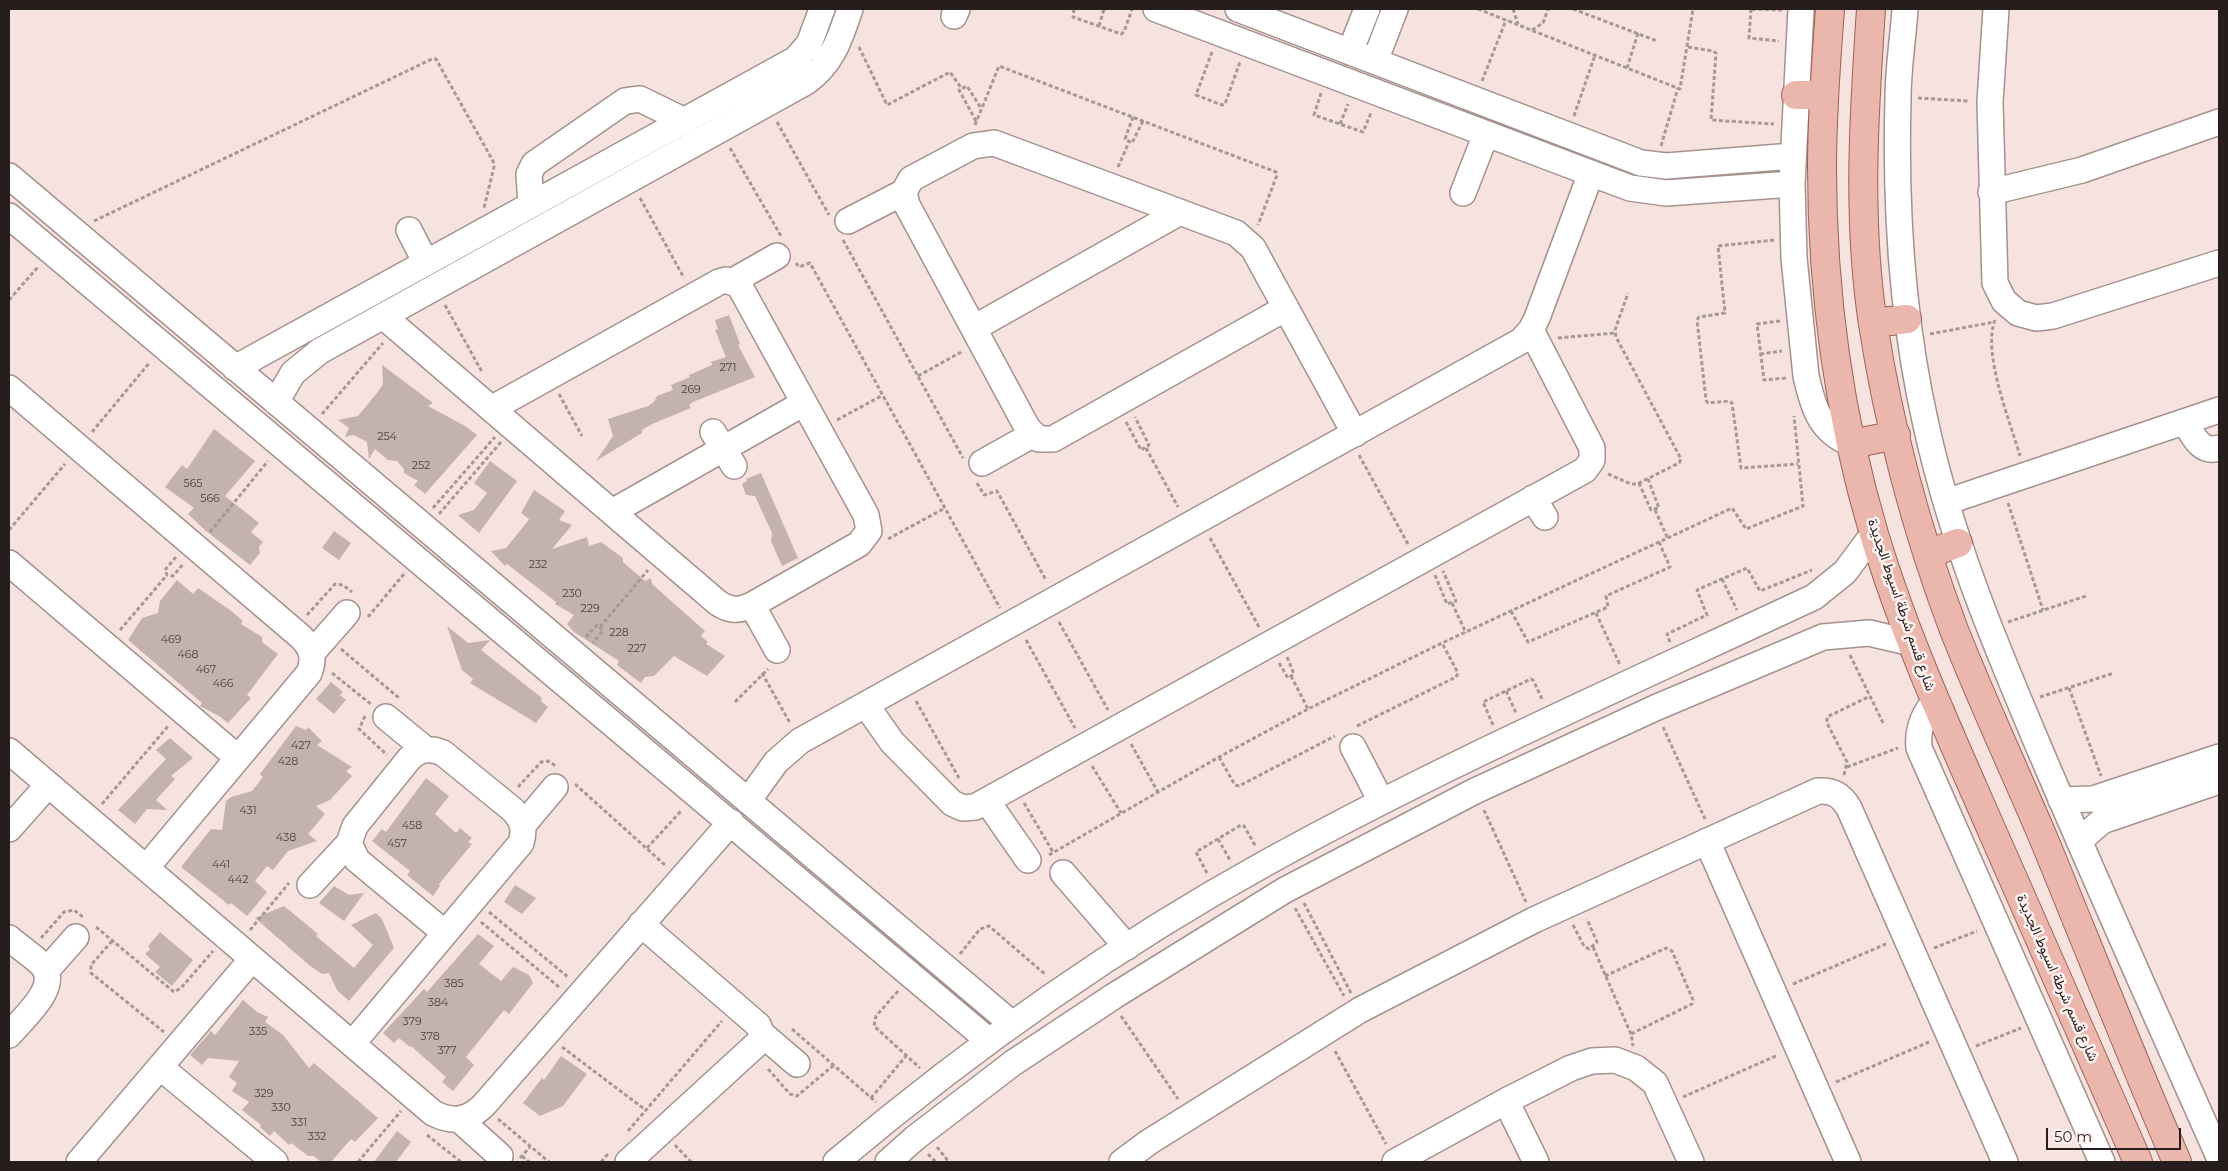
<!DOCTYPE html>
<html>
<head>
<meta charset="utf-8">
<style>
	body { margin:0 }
	#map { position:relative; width:2228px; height:1171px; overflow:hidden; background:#f6e3df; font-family:Montserrat,sans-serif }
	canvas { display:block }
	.frame { position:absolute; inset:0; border:10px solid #251e1d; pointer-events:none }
	.scale { position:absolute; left:2046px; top:1128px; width:135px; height:22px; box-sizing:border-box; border:2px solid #251e1d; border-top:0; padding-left:6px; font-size:15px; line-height:18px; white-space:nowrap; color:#251e1d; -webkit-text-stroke:4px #fef2f0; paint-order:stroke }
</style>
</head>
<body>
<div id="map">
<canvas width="2228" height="1171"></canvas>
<div class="frame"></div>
<div class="scale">50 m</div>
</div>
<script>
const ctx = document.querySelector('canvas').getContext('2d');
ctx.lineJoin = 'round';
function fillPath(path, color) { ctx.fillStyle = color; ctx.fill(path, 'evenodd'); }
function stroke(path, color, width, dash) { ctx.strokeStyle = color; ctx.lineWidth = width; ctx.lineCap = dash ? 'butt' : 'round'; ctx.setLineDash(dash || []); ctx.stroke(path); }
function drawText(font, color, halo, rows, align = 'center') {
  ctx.font = font + ' Montserrat,Vazirmatn,sans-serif'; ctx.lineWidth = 5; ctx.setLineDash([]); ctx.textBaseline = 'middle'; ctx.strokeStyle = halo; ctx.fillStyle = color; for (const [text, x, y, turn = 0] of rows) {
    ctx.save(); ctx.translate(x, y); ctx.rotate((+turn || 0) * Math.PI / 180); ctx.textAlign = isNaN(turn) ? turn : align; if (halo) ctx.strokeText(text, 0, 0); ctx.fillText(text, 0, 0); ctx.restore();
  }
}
fillPath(new Path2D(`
	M729,315L740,344L738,345L755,377L693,402L689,405L691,408L652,424L642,430V433L596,461L613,436L608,419L648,406L654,402L657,396L673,390L671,385L690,377L689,375L712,365L711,362L726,357L715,330L718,329L715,320Z
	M382,365L433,403L428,406L465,426L477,435L425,494L414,485L418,481L404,473V469L397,461L388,460L375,449L369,459L367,442L354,435L345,437L349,428L338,420L358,416L377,393L383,384Z
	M214,429L255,461L225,496L259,523L251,532L263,542L259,547L260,553L250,565L206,531L188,514L194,508L165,487L182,465L187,469Z
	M490,461L517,481L479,533L458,515L474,510L487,493L474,483Z
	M761,473L798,558L782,566L771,541L772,533L755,496L746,495L742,484L747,481L746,479Z
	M534,490L565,511L559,520L572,525L552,549L587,537L589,546L601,542L623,558V562L645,581L651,578L652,584L705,631L701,636L708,642L706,644L725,656L707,676L674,656L654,676L645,677L641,683L617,665L619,661L574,632L567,624L574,615L555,604L556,602L507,564L505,566L491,551L506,548L528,521L529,519L521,513Z
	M334,531L351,543L339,560L322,548Z
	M177,580L193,594L198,588L230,610L243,621L241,624L262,637V642L278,654L247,695L251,698L228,723L219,716L200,706L202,703L128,640L142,618L158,613L160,601Z
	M447,626L468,643L490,640L481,650L542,698L541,701L548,707L536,723L470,683L473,679L462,670Z
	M331,682L343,692L340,695L346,700L334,714L316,699Z
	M296,726L306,730L308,727L322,741L317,745L352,767L346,771L352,776L330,800L316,806L325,814L308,834L317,841L288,851L273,870L267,866L255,881L267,892L247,916L231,903L229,905L181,867L211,829L222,830L226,801L231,797L252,791L263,777L260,774Z
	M170,738L193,758L171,776L175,779L156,800L167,810L147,809L135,824L118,810L166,759L156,750Z
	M426,778L449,796L435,814L456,833L460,828L472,838L468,842L472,844L439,884L440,886L433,896L407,875L410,871L372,841L382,829L386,832Z
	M515,885L536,898L522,914L504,902Z
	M334,886L349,895L364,893L344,921L319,903Z
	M284,906L318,934L316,936L354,968L373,945L351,925L376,913L382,919L394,948L349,1001L337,990L329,973L322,974L309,965L255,918Z
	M160,932L193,960L172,986L155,972L160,967L145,954L150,949L148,946Z
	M478,934L494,946L479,964L501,981L513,967L529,975L533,983L509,1014L504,1010L466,1057L474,1065L453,1091L442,1082L446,1077L411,1046L410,1047L399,1038L394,1043L383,1033L424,989L427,992Z
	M243,1000L257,1012L268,1017L265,1022L283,1035L309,1068L314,1063L378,1118L355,1142L351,1139L331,1162H321L314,1156H308L291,1143L289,1145L274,1131L270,1136L260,1127L261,1125L242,1110L249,1102L232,1091L237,1083L229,1077L239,1061L208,1058L202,1065L190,1055L211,1031L215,1035Z
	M561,1056L587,1074L563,1106L540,1116L523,1103L542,1078L544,1080Z
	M397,1131L411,1142L396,1162H374Z`), '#c4b2ae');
const minor = new Path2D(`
	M1156,9L1630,188L1666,193L1792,184
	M1238,9L1641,163L1666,166L1793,156
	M1801,9L1792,184L1794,258L1806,376C1813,407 1820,432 1852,444
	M1905,9C1903,39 1898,69 1898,99C1895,208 1902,319 1926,425C1952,543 1996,646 2043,757C2100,891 2160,1024 2219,1157
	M1996,9L1990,102L1995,283L2004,301L2018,313L2036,318L2053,316L2219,263
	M954,16L957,9
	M1350,52L1367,9
	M1375,61L1395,9
	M9,176L1011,1023
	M1991,192L2082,170L2219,122
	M1463,193L1486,134
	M531,205L529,174L534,164L625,101L640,99L685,121
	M9,216L988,1040
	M848,221L904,192
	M409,230L426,263
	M733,281L777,256
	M1286,308L1053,439H1039L1028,429L907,205L904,192L911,179L973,146L994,143L1236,233L1253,248L1355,434
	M383,316L718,603C730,611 739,611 752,605L859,544L869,531L866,515L739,285L726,280L719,282L491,409
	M974,328L1180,212
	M235,368L796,59L809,44L822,9
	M9,388L301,637C312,648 315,658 309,673L146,868
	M276,402L293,373L320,351L806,82C833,63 840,38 850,9
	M2185,422C2193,435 2200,454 2219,448
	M713,432L734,466
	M982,463L1032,435
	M1533,498L1545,517
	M1946,502L2219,410
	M612,512L804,403
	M9,563L238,758
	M752,605L777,650
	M312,653L347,613
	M1935,701C1923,715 1917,729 1919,748L2102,1162
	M866,705L892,742L952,803L963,808L975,807L1585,470L1592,460V448L1531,330
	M386,717L425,749
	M1353,747L1381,801
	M9,751L433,1113C453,1123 467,1121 483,1106L731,822
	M2061,800L2093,799L2219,757
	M748,801L776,762L800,741L1521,341L1531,330L1537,318L1591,173
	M987,801L1028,860
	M523,825L555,787
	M9,829L48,785
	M1707,841L1848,1162
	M2079,841L2102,821L2219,781
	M1063,873L1127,947
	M310,885L349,843
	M9,938C19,947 32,955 42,965C62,986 22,1019 9,1035
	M46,971L76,937
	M762,1034L797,1064
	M352,1044C408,977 465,910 521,843C525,829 523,821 513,810L443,753C429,747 419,749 409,759L355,826L349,843L357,860L445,933
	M160,1067L275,1162
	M1506,1101L1536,1162
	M460,1120L500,1156
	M79,1162L252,959
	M628,1162L759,1042L762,1034L758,1025L641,924
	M836,1162C970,1049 1112,948 1266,863C1443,765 1630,683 1814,597L1845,572L1874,533
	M888,1162L915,1138L1013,1063L1114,996L1285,890L1475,791L1655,708L1823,637L1869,633L1912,643
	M1122,1162L1149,1142L1360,1010L1534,920L1818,791C1833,790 1841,795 1849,808L2005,1162
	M1395,1162L1506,1101L1571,1068L1592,1061L1615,1060L1636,1068L1655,1083L1691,1162`);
const major = new Path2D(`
	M1830,9C1826,61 1822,114 1822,167C1822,289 1839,416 1874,534C1905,637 1950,735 1993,833C2041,943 2089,1053 2138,1162
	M1871,9C1864,113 1857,220 1873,324C1889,427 1917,532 1954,630C1982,701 2015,771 2045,842C2089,949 2131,1056 2177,1162
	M1796,95H1824
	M1873,323L1907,319
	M1852,444L1896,435
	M1928,554L1958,543`);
stroke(minor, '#a4928e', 28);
stroke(major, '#9d6155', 30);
stroke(new Path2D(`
	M1074,9L1073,17L1121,34L1124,32L1132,9
	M1478,9L1680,89L1693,9
	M1513,9L1518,24
	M1573,9L1657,41
	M1751,9L1749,38L1779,41
	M1752,9L1782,10
	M1099,26L1104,9
	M1532,30L1543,23L1548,9
	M859,47L887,105L950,72L962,89
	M1688,47L1713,51L1716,53L1711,120L1774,124
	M1212,52L1196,95L1222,105L1225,104L1240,62
	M1627,68L1638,33
	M1482,81L1506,20
	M1321,93L1314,115L1363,132L1371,113
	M1918,98L1969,101
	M1574,116L1595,55
	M1133,117L1125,139L1132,143L1143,121
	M976,121L959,90L967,86L981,108
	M777,122L829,215
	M1340,124L1348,104
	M975,125L999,66L1276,172L1277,175L1258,225
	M1661,146L1678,88
	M730,148L781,236
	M1118,167L1129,142
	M640,198L684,278
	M94,221L432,59H436L493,161L494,167L484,208
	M843,240L963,458
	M1774,240L1718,246L1725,313L1699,317L1697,320L1706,400L1708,403L1729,401L1732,403L1741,468L1798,464
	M796,263L799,267L810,263L1000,608
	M9,300L38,267
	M445,305L482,372
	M1995,320C1982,353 2010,421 2020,456
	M1780,321L1757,324L1764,380L1786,378
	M1930,334L1994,322
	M1558,338L1615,333
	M1760,354L1782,351
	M918,376L963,351
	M559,394L582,436
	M322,414L383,343
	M837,420L883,395
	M1126,422L1141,450L1149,445L1135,417
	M92,432L150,362
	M1146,448L1178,507
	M1359,455L1408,544
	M1608,474L1631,484H1637L1679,463L1681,459L1616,337L1615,330L1628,293
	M977,483L984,495L997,491L1046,580
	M1639,483L1651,510L1659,508L1648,479
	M2008,503L2043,610
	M433,508L495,437
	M1655,510L1668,539
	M439,514L501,442
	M9,530L65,464
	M210,532L268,461
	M1210,538L1259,627
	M888,539L945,508
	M176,557L165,570L167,575L173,576L184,563
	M1435,575L1447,604L1456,601L1443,571
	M1722,579L1737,610
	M1452,603L1466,633
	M1511,611L1528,642L1608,607L1606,596L1670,567L1659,542
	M1596,613L1620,665
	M307,615L335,584L343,585L352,592
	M368,617L404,574
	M1059,622L1108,710
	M2008,622L2086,596
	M600,627L648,570
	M120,630L167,575
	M586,637L597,625L603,630L593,643
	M1026,640L1075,728
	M1670,642L1667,634L1707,615L1697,590L1747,568L1760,591L1812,570
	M341,649L399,698
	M1850,655L1884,725
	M1279,663L1288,678L1294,674L1287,657
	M332,673L372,705
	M762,673L790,723
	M1291,676L1308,709
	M2069,688L2101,776
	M1506,691L1516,713
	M2040,697L2114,673
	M916,701L959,778
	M735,702L768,669
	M365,716L359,729L387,755
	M1493,725L1483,702L1531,679L1533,680L1543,701
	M1357,726L1456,677L1458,673L1442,643
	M1663,727L1705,819
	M1131,744L1158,792
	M1219,757L1235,785L1239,786L1335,736
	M1092,766L1121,813
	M1847,767L1898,748
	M1844,775L1847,762L1827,723V717L1870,696
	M575,784L665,865
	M518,787L541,762L548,761L556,766
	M1024,803L1053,852
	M102,804L169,725
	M1484,810L1526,902
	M1218,839L1230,860
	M647,848L682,810
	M1049,855L1219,757L1308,709L1442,643L1732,508L1746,529L1803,506L1794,416
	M1207,873L1196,852L1241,825L1244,826L1256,847
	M1304,903L1351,993
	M1295,908L1344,996
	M489,912L568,977
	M481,922L559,987
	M1573,925L1584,946L1589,949L1597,942L1587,919
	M96,927L174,992L181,988L213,951
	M250,930L289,883
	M41,938L64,912L74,910L83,917
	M112,941L91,965V973L164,1032
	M1593,947L1631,1034L1633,1046
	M1934,948L1977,931
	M960,954L980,929L989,926L1046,975
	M1605,976L1666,948L1672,951L1693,1000L1692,1004L1631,1034
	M1793,984L1886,944
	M898,991L876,1016L874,1026L920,1068
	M1121,1016L1178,1099
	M792,1029L876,1102
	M1976,1046L2021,1028
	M562,1047L647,1111
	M1335,1051L1386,1144
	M768,1069L790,1094L797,1096L834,1065
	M1836,1082L1929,1042
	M1683,1097L1778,1055
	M871,1098L906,1056
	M498,1119L549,1162
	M628,1131L722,1021
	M427,1135L461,1162
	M675,1145L691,1162
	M937,1147L949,1162
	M928,1154L936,1162
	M522,1156L529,1162
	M520,1158L530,1147
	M358,1162L401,1111
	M601,1162L608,1154`), '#a69895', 3, [4, 2.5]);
stroke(minor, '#fff', 25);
stroke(major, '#ebb6ab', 28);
drawText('11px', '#4d4341', null, [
	["271",728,368],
	["269",691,390],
	["254",387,437],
	["252",421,466],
	["565",193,484],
	["566",210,499],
	["232",538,565],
	["230",572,594],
	["229",590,609],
	["228",619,633],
	["469",171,640],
	["227",637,649],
	["468",188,655],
	["467",206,670],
	["466",223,684],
	["427",301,746],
	["428",288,762],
	["431",248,811],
	["458",412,826],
	["438",286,838],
	["457",397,844],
	["441",221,865],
	["442",238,880],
	["385",454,984],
	["384",438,1003],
	["379",412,1022],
	["335",258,1032],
	["378",430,1037],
	["377",447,1051],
	["329",264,1094],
	["330",281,1108],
	["331",299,1123],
	["332",317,1137]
]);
drawText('14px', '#251e1d', '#fef2f0', [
	["شارع قسم شرطة اسيوط الجديدة",1901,605,71],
	["شارع قسم شرطة اسيوط الجديدة",2057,978,66]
]);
</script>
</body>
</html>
